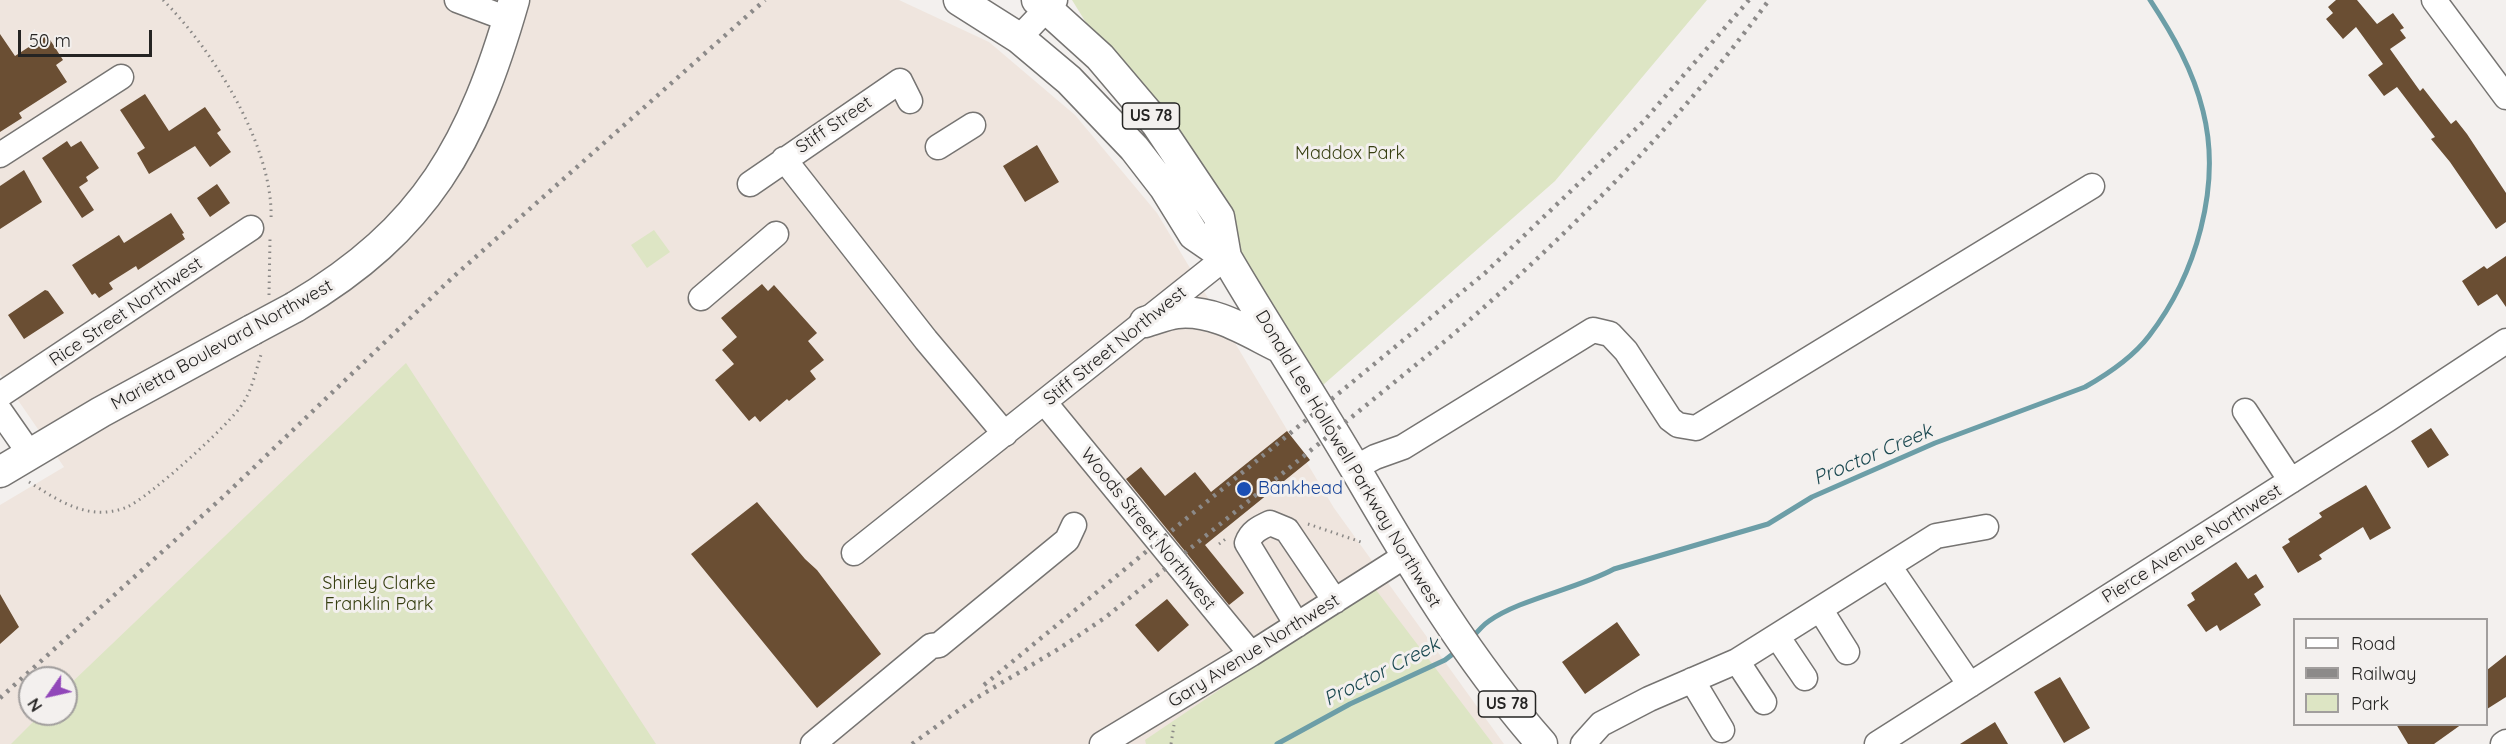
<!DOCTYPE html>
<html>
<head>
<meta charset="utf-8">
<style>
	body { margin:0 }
	#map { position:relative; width:2506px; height:744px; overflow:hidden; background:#f3f0ee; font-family:Quicksand,sans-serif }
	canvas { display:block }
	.legend { position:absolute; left:2293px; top:618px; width:195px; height:108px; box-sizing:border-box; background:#f3f0ee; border:2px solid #a19e9d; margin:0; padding:8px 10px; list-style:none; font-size:18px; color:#252423 }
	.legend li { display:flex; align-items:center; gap:12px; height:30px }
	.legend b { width:30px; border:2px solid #a19e9d }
	.north { position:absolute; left:18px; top:666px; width:60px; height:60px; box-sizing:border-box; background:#f3f0ee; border:2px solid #a19e9d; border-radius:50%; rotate:236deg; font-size:16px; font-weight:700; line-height:24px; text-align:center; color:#252423 }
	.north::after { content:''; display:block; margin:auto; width:21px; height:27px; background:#9147b9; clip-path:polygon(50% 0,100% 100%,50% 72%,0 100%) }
	.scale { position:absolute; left:18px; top:30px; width:134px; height:27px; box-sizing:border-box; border:3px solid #252423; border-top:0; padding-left:8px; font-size:18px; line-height:21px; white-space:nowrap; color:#252423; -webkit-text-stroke:4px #f3f0ee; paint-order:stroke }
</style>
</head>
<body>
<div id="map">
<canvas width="2506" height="744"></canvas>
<ul class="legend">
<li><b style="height:8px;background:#fff"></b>Road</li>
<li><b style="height:8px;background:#8c8a89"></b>Railway</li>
<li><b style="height:16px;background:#dde5c4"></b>Park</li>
</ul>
<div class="north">N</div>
<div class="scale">50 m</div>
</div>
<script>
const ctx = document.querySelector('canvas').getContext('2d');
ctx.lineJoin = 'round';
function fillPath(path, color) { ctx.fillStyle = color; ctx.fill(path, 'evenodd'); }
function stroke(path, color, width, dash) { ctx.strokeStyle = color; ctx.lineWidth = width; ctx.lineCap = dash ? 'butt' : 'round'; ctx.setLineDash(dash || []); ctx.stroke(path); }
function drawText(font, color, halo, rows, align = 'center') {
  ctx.font = font + ' Quicksand,sans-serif'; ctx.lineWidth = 6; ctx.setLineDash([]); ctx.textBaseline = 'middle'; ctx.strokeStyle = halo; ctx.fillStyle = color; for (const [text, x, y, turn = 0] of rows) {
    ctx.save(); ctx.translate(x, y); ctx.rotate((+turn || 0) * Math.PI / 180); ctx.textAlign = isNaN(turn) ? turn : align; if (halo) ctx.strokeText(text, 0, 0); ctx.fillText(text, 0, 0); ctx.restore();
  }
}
fillPath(new Path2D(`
	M0,0H899L989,42L1075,115L1157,213L1334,508L1504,744H0V505L64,467L0,374ZM30,678H66V714H30Z`), '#efe5de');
fillPath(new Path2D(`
	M1072,0H1707L1555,181L1315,392Z
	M654,230L670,252L647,268L631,245Z
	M406,363L656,744H11L41,714H66V688Z
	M1373,586L1493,744H1146L1145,740Z`), '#dde5c4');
stroke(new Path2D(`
	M1472,638C1477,632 1483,625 1489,621C1520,599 1577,589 1614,569L1768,524L1812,497L1862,475L1935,443L2085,387C2108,374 2133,357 2149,336C2196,275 2222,186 2203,111C2193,70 2173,35 2150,0
	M1277,744L1350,704L1445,660L1458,650`), '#6c9ea7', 5);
fillPath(new Path2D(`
	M2336,0H2357L2377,24L2393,13L2404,28L2400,30L2406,38L2390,49L2420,91L2423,88L2451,124L2456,120L2467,134L2506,193V222L2496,229L2450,162L2431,139L2435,137L2397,87L2384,96L2368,75L2383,64L2356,27L2343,39L2326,19L2333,13L2328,7Z
	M0,34L15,56L47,35L63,60L56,65L67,82L19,113L22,118L0,132Z
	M145,94L169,131L205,107L221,130L217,133L231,152L210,167L195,146L149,174L137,153L145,148L120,110Z
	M67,141L71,147L81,141L99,168L86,177L88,181L79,187L94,210L82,218L42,158Z
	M1037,145L1059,182L1025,202L1003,166Z
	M24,170L42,202L0,229V186Z
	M217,184L230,203L210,217L197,198Z
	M171,213L184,233L182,234L185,239L138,270L136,266L109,283L113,289L99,298L95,293L92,295L72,265L119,235L124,243Z
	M2506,256V307L2497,294L2478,306L2462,281L2484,266L2487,269Z
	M762,284L768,291L774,285L817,333L808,341L824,360L810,371L816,379L789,401L787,399L760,422L755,416L749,421L715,380L734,364L722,350L737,337L721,318Z
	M45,290L48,291L64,313L24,339L8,315Z
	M2431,428L2449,455L2428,468L2411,441Z
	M1287,431L1310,460L1205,545L1244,593L1229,605L1126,479L1141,467L1165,496L1195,472L1211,492Z
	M2366,485L2391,528L2370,540L2363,527L2319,555L2322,559L2298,573L2282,547L2290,542L2288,539L2322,517L2319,513Z
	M757,502L805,559L817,570L881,654L817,708L691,554Z
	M2236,562L2248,579L2256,574L2264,587L2254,594L2261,605L2220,631L2217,625L2206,632L2187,605L2195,600L2191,593Z
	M0,594L19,627L0,644Z
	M1167,599L1189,625L1158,652L1135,625Z
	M1617,622L1640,655L1585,694L1562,662Z
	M2506,655V697L2487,709V670Z
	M2060,677L2090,728L2064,743L2034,692Z
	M1995,722L2008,744H1960Z
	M2396,724H2462L2434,744H2408Z`), '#6a4e33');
const minor = new Path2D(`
	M457,0L508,19
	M2434,0L2506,97
	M1019,38L1055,0
	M938,147L973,125
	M0,155L121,77
	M784,159L926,340L1005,434
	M750,184L900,81L910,101
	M701,298L776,234
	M0,395L251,228
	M1045,403L1251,654
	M0,411L30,454
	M2245,411L2291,481
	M1355,468L1375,457L1403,447L1593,330L1610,334L1626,351L1670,419L1678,425L1696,428L2092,186
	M854,553L1226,257
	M1889,566L1970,685
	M1820,609L1847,652
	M1297,625L1247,543C1251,532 1259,528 1270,523L1287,530L1335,601
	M1777,636L1805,678
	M1737,661L1764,702
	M1692,680L1722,730
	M813,744L931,646L939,645L1067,540L1074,525
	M1102,744L1251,654L1405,556
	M1583,744L1601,724L1649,699L1737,661L1936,536L1986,527
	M1877,744L2388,419L2506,341
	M2503,744L2506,742`);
const major = new Path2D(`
	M959,0L1019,38L1069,80L1134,148L1165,188L1194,235L1226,257
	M1037,0L1100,57L1156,123L1219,217L1226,257C1268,329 1314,398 1356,470C1412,566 1468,660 1542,744
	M295,307C427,229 473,143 514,0
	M1145,322C1156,319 1167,314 1177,313C1214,309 1248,332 1279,347
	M0,472L101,412L252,330`);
stroke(minor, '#767472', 27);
stroke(major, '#767472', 33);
stroke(new Path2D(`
	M163,0C213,50 274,147 271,220
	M269,295L270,239
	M29,482C50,495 71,510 96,512C105,513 118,511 127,507C148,498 231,424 243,403C253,388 256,369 262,352
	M1308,524L1361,542
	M1219,544L1227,538
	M1171,744L1174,725`), '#8a8886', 3, [1.5, 4.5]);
stroke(minor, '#fff', 24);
stroke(major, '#fff', 30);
stroke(new Path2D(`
	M984,685L1485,273L1643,122L1749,0
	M0,698L223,497L452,278L765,0
	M912,744L973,700L1060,648L1106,617L1450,337C1567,236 1678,125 1769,0`), '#8c8a89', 4.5, [3, 6]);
const majorBridge = new Path2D(`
	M252,330L295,307`);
stroke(majorBridge, '#767472', 33, []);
stroke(majorBridge, '#fff', 30);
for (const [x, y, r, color] of [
	[1244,489,8,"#1a4fb4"]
]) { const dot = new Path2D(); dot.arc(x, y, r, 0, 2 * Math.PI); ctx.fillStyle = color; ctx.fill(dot); stroke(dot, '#f3f0ee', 2); }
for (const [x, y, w] of [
	[1151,116,57],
	[1507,704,57]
]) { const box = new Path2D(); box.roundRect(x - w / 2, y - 13, w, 26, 4.5); ctx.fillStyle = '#f3f0ee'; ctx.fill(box); stroke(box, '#252423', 1.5); }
drawText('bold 16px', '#252423', null, [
	["US 78",1151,116],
	["US 78",1507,704]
]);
drawText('18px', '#252423', '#f3f0ee', [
	["Stiff Street",834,125,-34],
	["Rice Street Northwest",126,312,-34],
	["Marietta Boulevard Northwest",222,345,-29],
	["Stiff Street Northwest",1115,346,-39],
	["Donald Lee Hollowell Parkway Northwest",1348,459,59],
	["Woods Street Northwest",1148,529,51],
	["Pierce Avenue Northwest",2192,544,-32],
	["Gary Avenue Northwest",1254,651,-32]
]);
drawText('18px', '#363e10', '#f3f0ee', [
	["Maddox Park",1350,154],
	["Shirley Clarke",379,584],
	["Franklin Park",379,605]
]);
drawText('18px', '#164399', '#f3f0ee', [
	["Bankhead",1258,489]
], 'left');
drawText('italic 20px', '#1a4850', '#f3f0ee', [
	["Proctor Creek",1873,455,-23],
	["Proctor Creek",1382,672,-27]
]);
</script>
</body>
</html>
